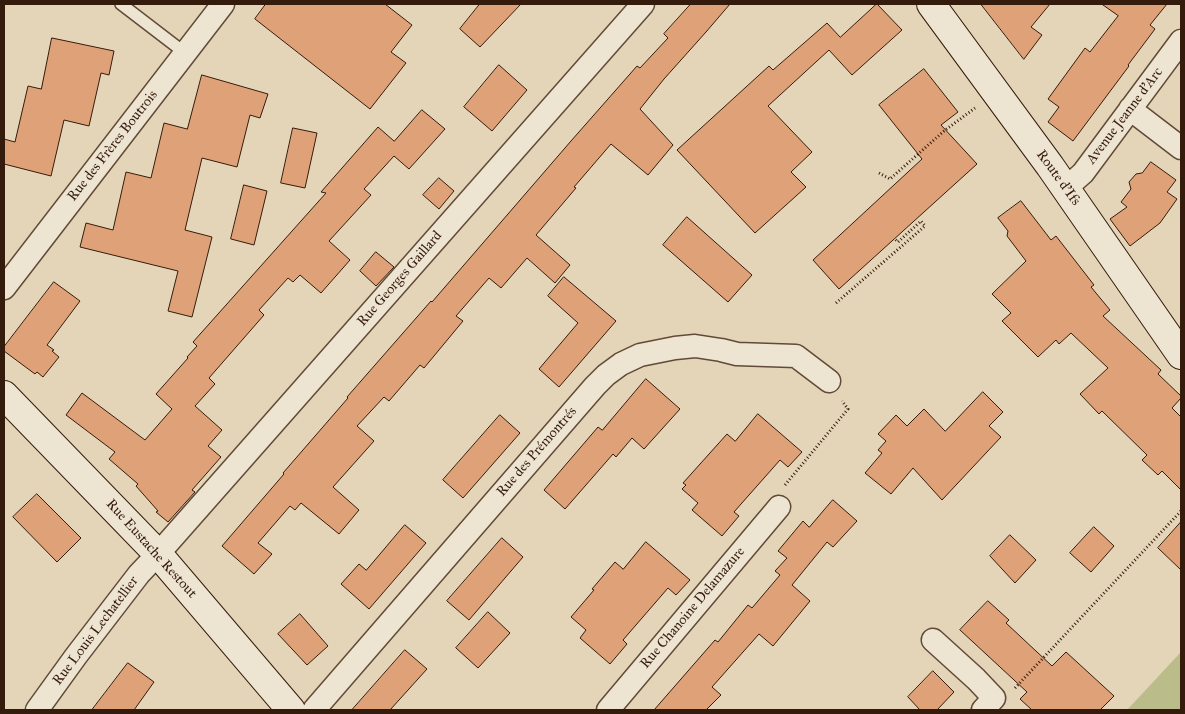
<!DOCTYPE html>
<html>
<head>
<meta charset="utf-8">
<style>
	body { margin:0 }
	#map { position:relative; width:1185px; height:714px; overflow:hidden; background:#e4d5b8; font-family:"IM FELL Great Primer",serif }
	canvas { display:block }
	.frame { position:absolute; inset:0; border:5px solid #351b0c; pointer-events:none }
</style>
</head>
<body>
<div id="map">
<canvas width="1185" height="714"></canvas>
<div class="frame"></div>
</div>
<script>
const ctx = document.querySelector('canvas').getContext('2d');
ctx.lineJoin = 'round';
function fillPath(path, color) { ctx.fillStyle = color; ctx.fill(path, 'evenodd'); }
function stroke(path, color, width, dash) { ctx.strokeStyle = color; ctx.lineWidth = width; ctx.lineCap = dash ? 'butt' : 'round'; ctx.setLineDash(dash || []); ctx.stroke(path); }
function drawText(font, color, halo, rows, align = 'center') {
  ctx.font = font + ' "IM FELL Great Primer",serif'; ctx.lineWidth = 5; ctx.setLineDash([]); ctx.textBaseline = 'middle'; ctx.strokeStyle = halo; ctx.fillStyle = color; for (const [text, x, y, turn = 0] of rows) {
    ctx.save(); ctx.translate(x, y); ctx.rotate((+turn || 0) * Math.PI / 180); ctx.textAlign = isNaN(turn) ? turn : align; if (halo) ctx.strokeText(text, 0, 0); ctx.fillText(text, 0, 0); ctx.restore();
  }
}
fillPath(new Path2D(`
	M1181,652V708L1179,710H1127Z`), '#babc8a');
const building = new Path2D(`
	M266,4H385L412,25L391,52L406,63L370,109L255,19Z
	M480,4H521L480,47L460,29Z
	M691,4H730L706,32L664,79L640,109L673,145L648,175L611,144L574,187L576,188L536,235L570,265L555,283L527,258L501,288L489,278L456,316L463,321L424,368L420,365L389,401L384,397L357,426L374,441L333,487L359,510L339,534L301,503L295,510L290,506L258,543L272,554L254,574L222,546L284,474L283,473L348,398L347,397L431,301L432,302L571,141L637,66L640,68L668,38L664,34Z
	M877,4L902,30L852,75L829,50L768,106L812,152L791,172L806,187L755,233L677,150L769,66L773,70L827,23L840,37Z
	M981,4H1050L1031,27L1042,35L1024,59Z
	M1102,4H1167L1150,25L1155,29L1128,65L1129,66L1073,141L1048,122L1059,107L1048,99L1085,48L1090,52L1118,16Z
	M52,38L114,51L109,75L101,73L89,126L64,120L51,176L4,164V139L15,142L28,86L41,89Z
	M499,65L527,90L492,131L464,107Z
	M924,69L958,112L941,125L977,164L839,289L813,260L922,159L879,105Z
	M202,75L268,94L260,118L250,115L237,167L202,158L185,230L212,237L192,317L168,311L178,271L80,247L86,223L113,230L126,172L151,178L164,123L187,129Z
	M422,110L445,129L409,169L394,156L364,189L371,195L329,241L350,260L321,293L300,275L293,282L288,278L259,310L264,315L209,378L215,384L195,406L222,430L208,446L221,457L192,490L195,492L168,522L156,512L158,511L136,486L138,484L109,459L115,452L66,415L82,393L145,440L172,409L156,394L188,358L187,357L197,346L193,342L326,193L321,192L378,127L394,141Z
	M293,128L317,133L305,188L281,183Z
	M1151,162L1176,180L1167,192L1177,199L1160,223L1130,246L1110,219L1127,207L1121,202L1131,189L1129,182L1136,174L1142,173Z
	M439,178L454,191L439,209L423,195Z
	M244,185L267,191L254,245L231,239Z
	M1021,201L1051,240L1056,236L1094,285L1091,287L1110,310L1103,316L1161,370L1158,374L1181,396V398L1172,408L1181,417V490L1162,471L1158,475L1142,460L1147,455L1102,411L1099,414L1080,394L1108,368L1071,333L1059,344L1056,340L1038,357L1002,321L1011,313L992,294L1026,261L1007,236L1008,231L998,218Z
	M687,217L752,275L728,302L663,245Z
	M376,252L394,267L376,286L360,271Z
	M564,277L616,321L559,387L539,369L578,323L548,296Z
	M54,282L80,301L47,345L54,350L52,351L59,357L43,377L37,372L35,374L4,351V347Z
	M646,379L680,409L644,449L632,438L616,457L613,454L565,509L544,490L598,427L602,430Z
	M983,392L1003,412L989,426L1001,437L942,500L913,468L891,494L865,473L882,453L878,450L886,441L878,434L896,415L907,426L924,409L945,431Z
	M758,414L802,452L788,467L780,460L734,512L739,516L722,536L692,510L698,503L682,489L686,485L683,483L727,434L735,441Z
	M500,415L520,433L463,498L443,480Z
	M37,494L81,538L57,562L13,517Z
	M833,500L857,521L833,547L827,542L792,585L810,601L773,646L759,634L712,687L721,695L706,710H654L715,640L718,642L748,605L752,608L780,575L775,571L787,558L778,551L803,521L809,527Z
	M1181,522V570L1158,548Z
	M405,525L426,543L369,609L341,584L359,564L366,570Z
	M1094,527L1114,546L1091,572L1070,553Z
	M1010,535L1036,560L1015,583L990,556Z
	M502,538L523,557L469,620L447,601Z
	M646,542L690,580L676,595L668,588L623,640L627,644L610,664L580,638L586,630L571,617L594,590L592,589L615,562L623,569Z
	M988,601L1009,620L1006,623L1052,666L1066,652L1114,696L1100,710H1032L1020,699L1027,692L960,630Z
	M488,612L510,633L478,668L456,648Z
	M300,614L328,646L307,665L278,634Z
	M405,650L427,669L390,710H352Z
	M128,663L154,682L134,710H92Z
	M933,671L954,692L937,710H920L908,697Z`);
fillPath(building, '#dfa177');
stroke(building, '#351b0c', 1);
const lane = new Path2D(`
	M121,4L185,53`);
const street = new Path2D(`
	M1130,109L1181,148
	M1066,188L1083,173L1181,41
	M4,288L223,4
	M933,640L976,679L994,698L983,710
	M37,710L76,656L139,574L158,554L643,4
	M314,710L595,386L606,375L621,364L640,355L675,348L695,346L721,350L737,354L796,356L829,381
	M608,710L779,507`);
const secondary = new Path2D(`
	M931,4L1050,166L1181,355
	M4,395L158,554L291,710`);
stroke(lane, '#614a37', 14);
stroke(street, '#614a37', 25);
stroke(secondary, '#351b0c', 30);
stroke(new Path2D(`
	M879,173L890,179L944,131L975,108
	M836,303L925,226L921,221L898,242L895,239
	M785,485L848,409L842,401
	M1015,688L1181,511`), '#351b0c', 3, [1, 2.5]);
stroke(lane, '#ede4d1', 11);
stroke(street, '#ede4d1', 22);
stroke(secondary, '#ede4d1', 28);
drawText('14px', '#351b0c', '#ede4d1', [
	["Avenue Jeanne d'Arc",1125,116,-53],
	["Rue des Frères Boutrois",113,146,-52],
	["Route d'Ifs",1058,178,54],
	["Rue Georges Gaillard",400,279,-49],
	["Rue des Prémontrés",537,452,-49],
	["Rue Eustache Restout",151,549,48],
	["Rue Chanoine Delamazure",693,608,-50],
	["Rue Louis Lechatellier",96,631,-53]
]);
</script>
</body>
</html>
